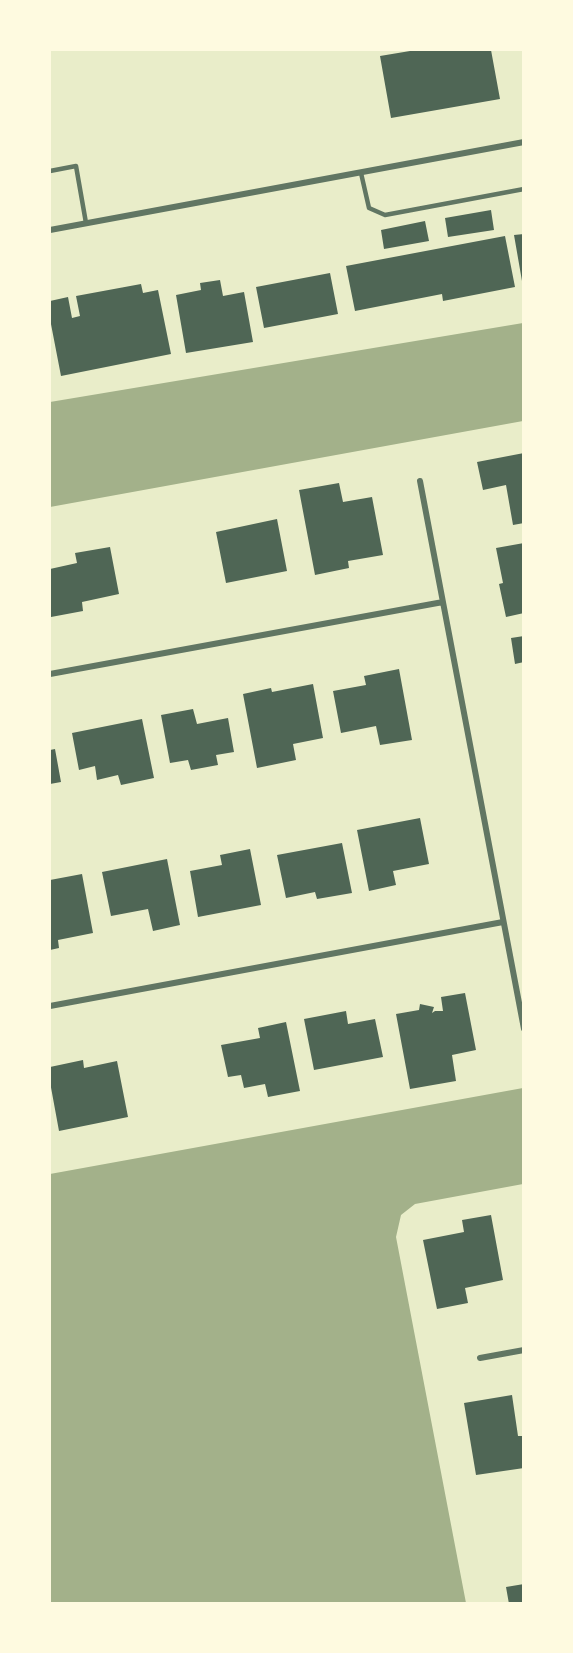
<!DOCTYPE html>
<html>
<head>
<meta charset="utf-8">
<style>
	body { margin:0 }
	#map { position:relative; width:573px; height:1653px; overflow:hidden; background:#e9edc9; font-family:"Nunito Sans",sans-serif }
	canvas { display:block }
	.frame { position:absolute; inset:0; border:51px solid #fefae0; pointer-events:none }
</style>
</head>
<body>
<div id="map">
<canvas width="573" height="1653"></canvas>
<div class="frame"></div>
</div>
<script>
const ctx = document.querySelector('canvas').getContext('2d');
ctx.lineJoin = 'round';
function fillPath(path, color) { ctx.fillStyle = color; ctx.fill(path, 'evenodd'); }
function stroke(path, color, width, dash) { ctx.strokeStyle = color; ctx.lineWidth = width; ctx.lineCap = dash ? 'butt' : 'round'; ctx.setLineDash(dash || []); ctx.stroke(path); }
fillPath(new Path2D(`
	M523,323V421L50,507V402Z
	M523,1088V1184L415,1204L401,1215L396,1237L466,1603H50V1174Z`), '#a3b18a');
fillPath(new Path2D(`
	M416,50H491L500,99L391,118L380,56Z
	M491,210L494,230L448,237L445,218Z
	M425,221L429,241L384,249L381,230Z
	M524,234V281H522L514,235Z
	M505,236L515,287L443,301L442,294L355,311L346,266Z
	M330,273L338,314L264,328L256,287Z
	M220,280L223,296L244,292L253,342L186,353L176,295L201,290L200,283Z
	M141,284L143,293L158,290L171,354L61,376L50,319V301L68,297L72,318L80,316L76,296Z
	M524,453V523L513,525L506,485L483,490L477,462Z
	M339,483L343,502L372,497L383,555L348,561L349,568L315,575L299,490Z
	M277,519L287,571L226,583L216,532Z
	M524,543V613L506,617L499,584L503,583L496,548Z
	M110,547L119,594L82,602L83,611L51,617L50,607V569L77,563L75,553Z
	M524,636V662L515,664L511,638Z
	M399,669L412,740L380,745L376,726L341,733L333,691L366,685L364,676Z
	M313,684L323,738L293,744L296,760L257,768L243,694L271,688L272,692Z
	M193,709L197,724L228,718L234,752L216,755L218,765L191,770L188,760L170,763L161,715Z
	M142,719L154,778L121,785L118,775L97,780L95,766L79,770L72,733Z
	M55,749L61,782L50,784V750Z
	M420,818L429,864L393,871L396,885L369,891L357,830Z
	M342,843L352,893L317,899L315,892L286,898L277,855Z
	M250,849L261,905L198,917L190,871L222,865L220,855Z
	M167,859L180,925L153,931L148,909L111,916L102,872Z
	M82,874L93,933L58,940L59,948L50,950V880Z
	M465,993L476,1050L452,1055L456,1081L410,1089L396,1014L419,1010L420,1004L434,1007L432,1013L435,1011H443L441,997Z
	M346,1011L348,1024L375,1019L383,1057L314,1070L304,1019Z
	M286,1022L300,1091L268,1097L265,1084L244,1088L241,1075L228,1077L221,1045L260,1038L258,1028Z
	M83,1060L84,1068L117,1061L128,1117L59,1131L50,1082V1067Z
	M491,1215L503,1280L465,1288L468,1303L437,1309L423,1240L464,1232L462,1220Z
	M512,1395L518,1436H524V1468L476,1475L464,1403Z
	M524,1584V1604H509L506,1587Z`), '#4f6655');
stroke(new Path2D(`
	M50,171L76,166L86,223
	M361,173L369,208L385,215L524,189`), '#617663', 4.5);
stroke(new Path2D(`
	M50,230L524,142
	M420,481L524,1029
	M50,674L443,602
	M50,1006L503,922
	M480,1358L524,1350`), '#617663', 6);
</script>
</body>
</html>
